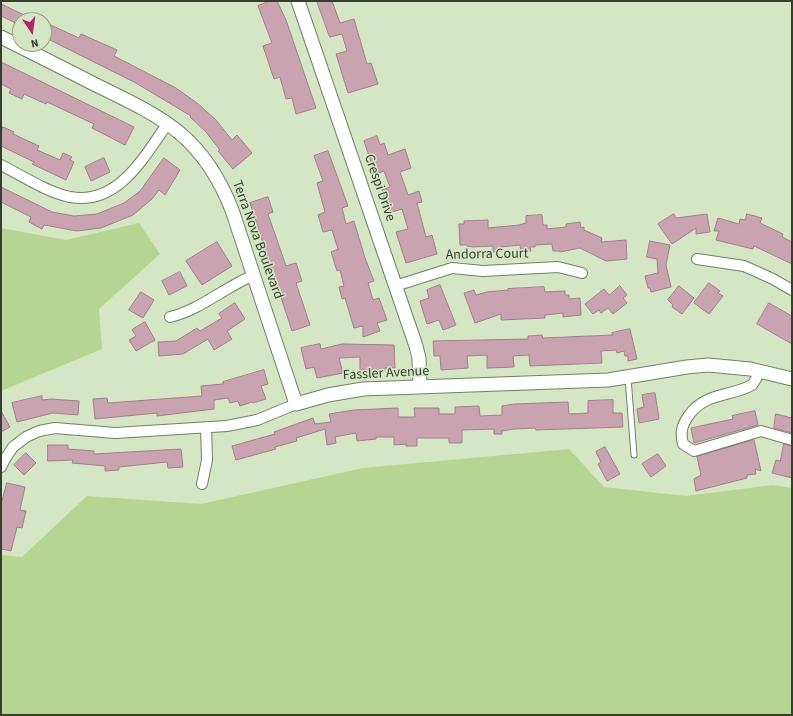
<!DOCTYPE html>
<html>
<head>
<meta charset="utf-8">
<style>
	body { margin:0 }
	#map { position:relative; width:793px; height:716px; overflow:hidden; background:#d5e6c5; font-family:"Source Sans 3",sans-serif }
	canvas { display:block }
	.frame { position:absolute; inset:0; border:2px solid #373e30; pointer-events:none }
	.north { position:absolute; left:12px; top:12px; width:40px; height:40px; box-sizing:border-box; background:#d5e6c5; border:1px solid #96a389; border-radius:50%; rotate:167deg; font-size:11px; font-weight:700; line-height:16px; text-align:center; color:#373e30 }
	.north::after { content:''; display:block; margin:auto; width:14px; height:18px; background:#b02768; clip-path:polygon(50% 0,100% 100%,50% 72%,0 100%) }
</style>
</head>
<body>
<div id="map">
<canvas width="793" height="716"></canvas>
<div class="frame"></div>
<div class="north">N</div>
</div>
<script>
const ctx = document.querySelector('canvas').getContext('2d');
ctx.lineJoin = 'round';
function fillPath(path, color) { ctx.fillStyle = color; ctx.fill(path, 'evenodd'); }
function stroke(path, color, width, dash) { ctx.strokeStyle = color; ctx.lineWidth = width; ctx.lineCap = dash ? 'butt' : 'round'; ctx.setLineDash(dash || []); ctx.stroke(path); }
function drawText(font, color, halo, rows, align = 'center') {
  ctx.font = font + ' "Source Sans 3",sans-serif'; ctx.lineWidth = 3; ctx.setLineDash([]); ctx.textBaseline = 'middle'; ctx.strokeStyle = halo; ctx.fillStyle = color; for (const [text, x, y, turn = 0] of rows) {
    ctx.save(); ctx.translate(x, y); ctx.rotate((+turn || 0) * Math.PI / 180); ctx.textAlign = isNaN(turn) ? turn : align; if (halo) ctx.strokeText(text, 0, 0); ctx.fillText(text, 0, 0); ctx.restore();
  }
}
fillPath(new Path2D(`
	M139,223L160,254L99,309L102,349L1,391V228L66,240Z
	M569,449L604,487L686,496L773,485L792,488V714L1,715V555L22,557L87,496L201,504L363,468Z`), '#b4d692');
const building = new Path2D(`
	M270,1H277L286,20L316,108L296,114L292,98L286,99L280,77L274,79L263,46L272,43L258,6Z
	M317,1H332L340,23L354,19L367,64L371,63L378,84L348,93L336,54L347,51L342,34L330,37Z
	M1,4L20,13L34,20H20V25L1,16Z
	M44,22L79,38L81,34L117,50L114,56L176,88L197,103L215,119L232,140L237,135L252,153L233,169L218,151L220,150L206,132L190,117L191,116L134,82L44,37Z
	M1,62L134,127L125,145L92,128L94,124L47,102L46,104L24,94L22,99L9,93L11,89L1,84Z
	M3,127L14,132L13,134L39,146L37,150L60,160L63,153L72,157L70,160L74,162L66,180L32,164L34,162L1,146V133Z
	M377,136L380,145L384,143L388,155L405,149L411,168L400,172L408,195L419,191L422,202L417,203L426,237L432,235L437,254L406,263L396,232L408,229L402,209L389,213L382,190L390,187L384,171L375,174L364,141Z
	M328,151L348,206L342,208L346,224L354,221L365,258L374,281L368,283L373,300L379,298L387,320L377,323L380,331L363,337V326L354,328L345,298L342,299L339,287L344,286L340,270L337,271L331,252L338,249L332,230L323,232L318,215L325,212L317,183L323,181L314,156Z
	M104,158L110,172L91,181L85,167Z
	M164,158L180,170L165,195L159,190L152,199L133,215L101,228L77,231L44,225L42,229L29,222L31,217L1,202V187L52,212L74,216L97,214L124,203L140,191Z
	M268,197L273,212L268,214L286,266L296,263L302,281L296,283L310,325L292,331L250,203Z
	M674,214L676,218L707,214L710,232L696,234V228L672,244L658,224Z
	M747,214L762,218L760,223L783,234L782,237L792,242V264L754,246L753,249L716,240L719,231H714L718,218L739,224L740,219L745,220Z
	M542,215L543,225H547V229L566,227V224L580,222L581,228L584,227V230L602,238L601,242L626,240L627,259L606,261L580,248L560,252L559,251H553L552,244L535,245V247H530L531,251L521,252L520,245L501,247L502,251L493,252V246L473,247L467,246V245H460L459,224H464V221L488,220V228L519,225L526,223V216Z
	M650,241L670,245L666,265L671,287L651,292L650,288H648L645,276L658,273L657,259L647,257Z
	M217,242L232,266L202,285L186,261Z
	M180,272L187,286L169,295L162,281Z
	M709,283L720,291L718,293L723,296L709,314L694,303Z
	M440,285L456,325L443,330L439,320L427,324L420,301L429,298L427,290Z
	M620,286L627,295L623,298L627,303L613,314L608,308L601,313L599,310L593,314L585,304L604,289L609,295Z
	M679,286L694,298L682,314L672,307L673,305L668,300Z
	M544,287L545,292L565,291V295H569V299L580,298L581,315L563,317V313L545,315V318L501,320V314L475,323L464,293L474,290L476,295L487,292L508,290V289Z
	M141,292L154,300L143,318L129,310Z
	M235,303L245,319L227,331L232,339L214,350L208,339L183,354L159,356L158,342L176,341L197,328L200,331L222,318L219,314Z
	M769,303L792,316V344L757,324Z
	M145,322L155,340L136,351L129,340L136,336L132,330Z
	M630,329L637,359L628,361V356H625L624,351L617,353L616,350L601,351L602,363L530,366L529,355L513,356L514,367L487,368V355L467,356L468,368L441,370L440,356H434L433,341L528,339V336L542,335L543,338L613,335L612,333Z
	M320,344L321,349L342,344L394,345L395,368H385V370H360V357L339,358L343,373L317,378L314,367L306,369L301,348Z
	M264,370L268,384L261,386L266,399L253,403L252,402L240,406L238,401L230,403L228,398L214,400V409L157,416V413L95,419L93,399L107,398L108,403L202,396L201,386L223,384V382Z
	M655,393L659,419L639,423L637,409L644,407L642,395Z
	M42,396V400L51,399L79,401L78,415L53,413L17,422L12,403Z
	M613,400V413H622L623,427L536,430L535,428L514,429L502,431V434H494V429L462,430V443H449V438H417V446H406V444L394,445V437H376V439L357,441L356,433L335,437L336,443L327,445L325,429L296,438L297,441L275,447L276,449L236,460L232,446L275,434L274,432L313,418L315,424L331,422L329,414L354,410L398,408V417H415L414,408H439V414H455V407L479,406L480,416L502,415V406L514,404L568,402L569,414L588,413V401Z
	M1,411L10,427L1,432Z
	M755,411L758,425L694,443L691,428L733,419L732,416Z
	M776,414L792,418V433L774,428Z
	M754,440L761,471L755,469L756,474L747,475V478L696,491L694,479L701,475L697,457Z
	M784,444L792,446V478L772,473L776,460L780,461Z
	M48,445H68V449L94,451V454L181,449L183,467L168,468L167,462L119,467V470L105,471V466L72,463L73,460L48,461Z
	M605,447L620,474L607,481L598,464L601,462L596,452Z
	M26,453L36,463L24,475L14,465Z
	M658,454L666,466L651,477L642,464Z
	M7,483L25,487L20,510L26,511L22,528L17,527L11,551L1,549V505Z`);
fillPath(building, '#c9a3af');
stroke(building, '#a27e8a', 1);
const service = new Path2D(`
	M628,378L634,455`);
const minor = new Path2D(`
	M1,165C23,176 46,192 70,197C119,206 145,155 168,123
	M697,259L744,266L773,279L792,290
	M395,286L452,268L483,271L558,267L582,273
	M170,317C200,310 225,287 254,275
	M758,371L756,379L752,385C730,397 706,392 689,415C682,425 680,432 683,444L694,451L761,431L792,440
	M1,467L5,459L13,447L26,437L39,431L55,428L115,433L227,426L257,420L296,404
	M202,484L207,460L206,427`);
const tertiary = new Path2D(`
	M298,1L416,346L419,358L420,387
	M1,37C33,53 65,69 96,85C164,118 203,136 232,210L296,404L328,395L363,389L608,380L687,367L708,365L750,369L792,379`);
stroke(service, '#728163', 7);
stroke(minor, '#728163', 12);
stroke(tertiary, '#728163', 15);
stroke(service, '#fff', 5);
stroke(minor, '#fff', 10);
stroke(tertiary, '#fff', 13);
drawText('14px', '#373e30', '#d5e6c5', [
	["Crespi Drive",379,188,71],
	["Terra Nova Boulevard",257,240,70],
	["Andorra Court",487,255,-1],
	["Fassler Avenue",386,374,-3]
]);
</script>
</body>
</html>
